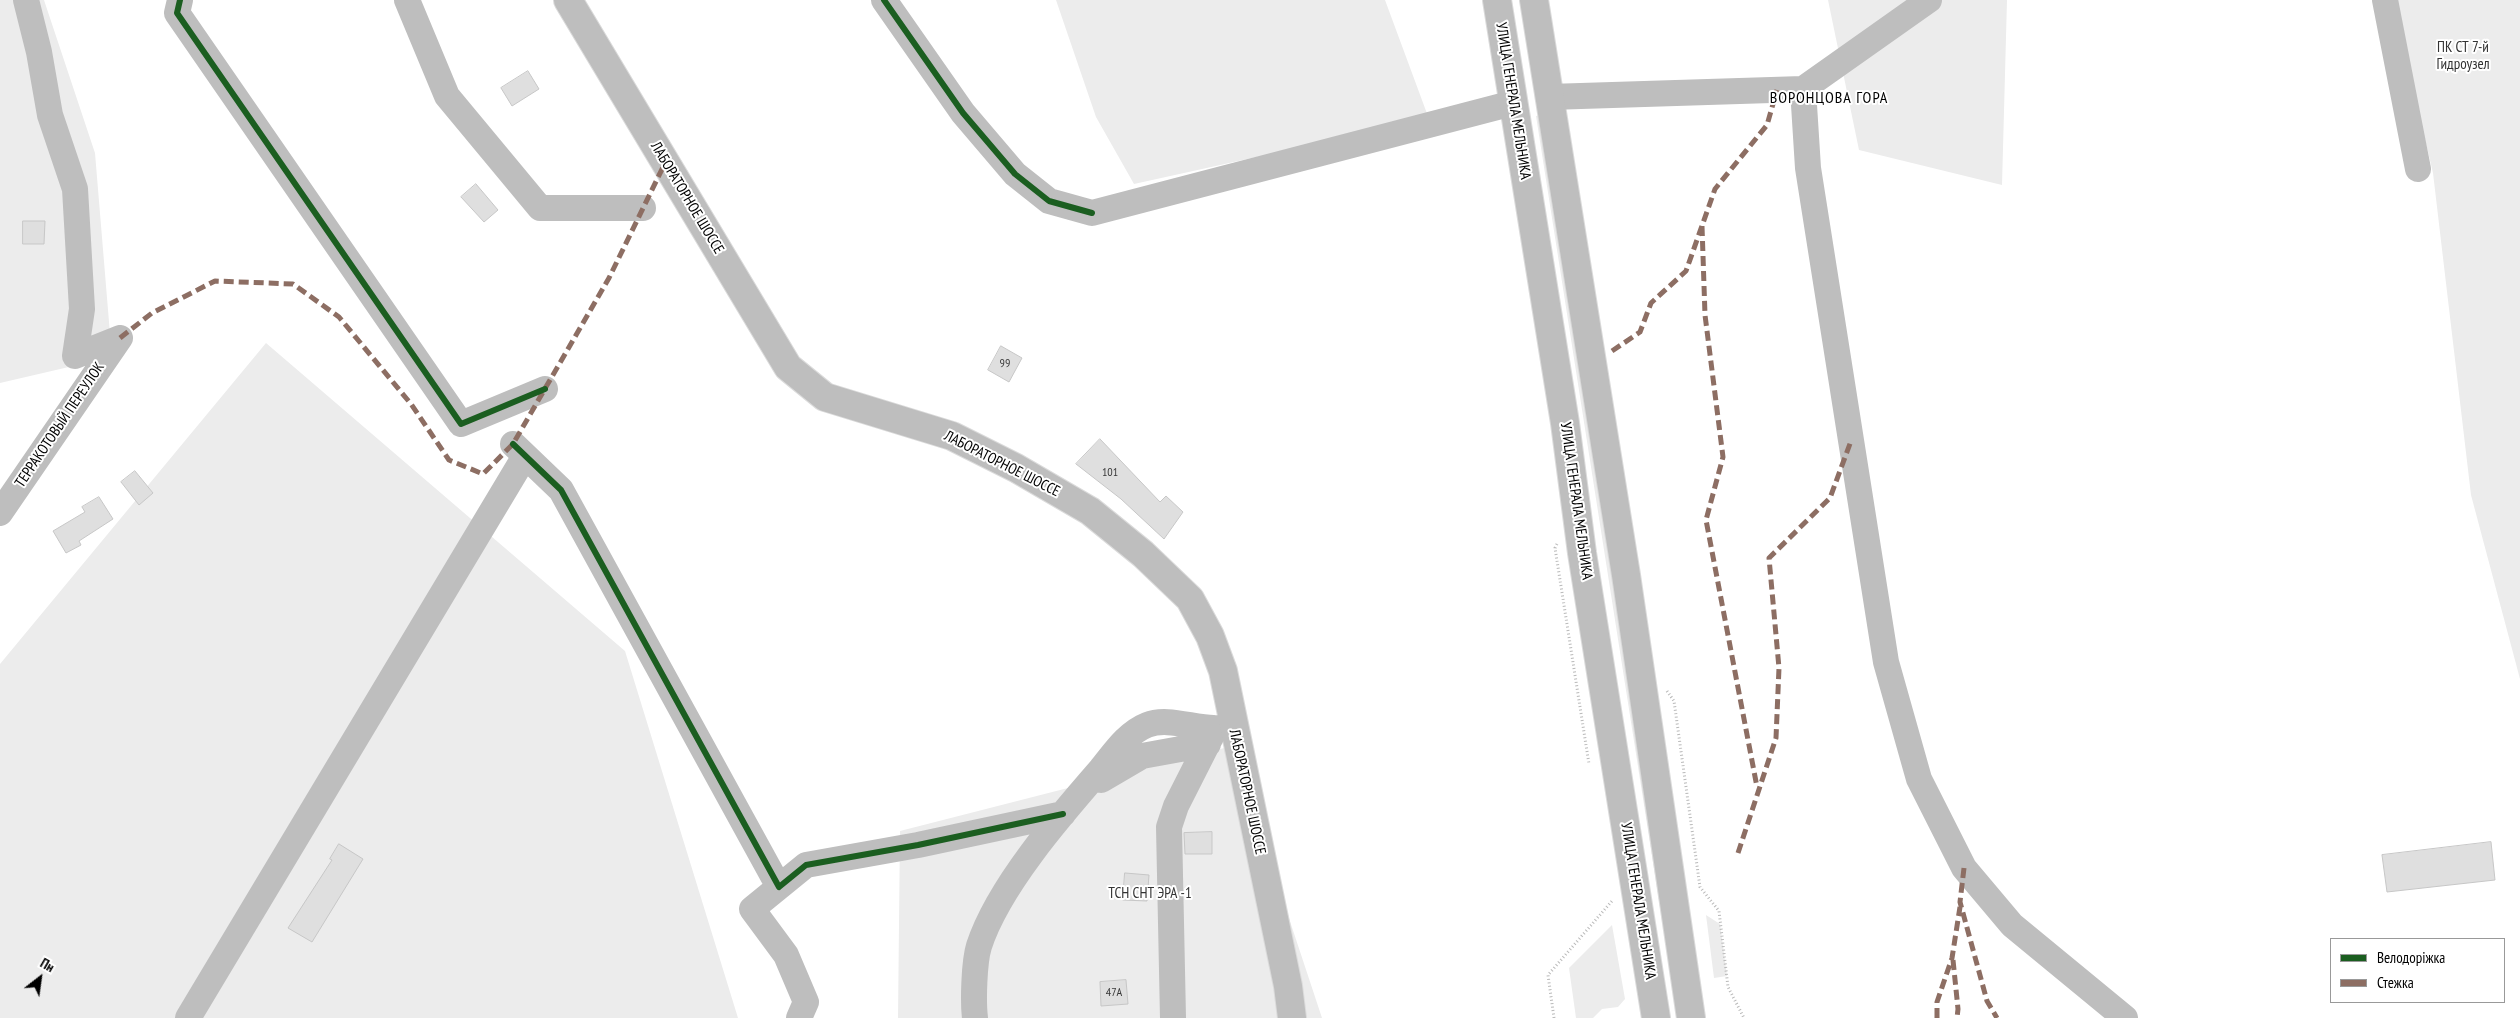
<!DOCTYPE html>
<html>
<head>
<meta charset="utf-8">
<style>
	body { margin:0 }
	#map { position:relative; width:2520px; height:1018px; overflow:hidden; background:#fff; font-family:"PT Sans Narrow",sans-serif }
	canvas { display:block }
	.legend { position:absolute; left:2330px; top:938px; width:175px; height:65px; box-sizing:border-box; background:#fff; border:1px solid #999; margin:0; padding:6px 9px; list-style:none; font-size:15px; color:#000 }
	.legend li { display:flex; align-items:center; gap:10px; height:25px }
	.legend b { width:25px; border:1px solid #999 }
	.north { position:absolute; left:15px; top:953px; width:50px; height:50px; -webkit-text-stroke:4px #fff; paint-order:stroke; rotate:30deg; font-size:14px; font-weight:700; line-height:20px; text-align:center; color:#000 }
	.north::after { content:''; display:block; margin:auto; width:18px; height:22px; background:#000; clip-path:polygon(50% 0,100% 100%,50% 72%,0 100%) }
</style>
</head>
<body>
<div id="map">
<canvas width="2520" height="1018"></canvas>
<ul class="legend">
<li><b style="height:6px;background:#1b5e20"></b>Велодоріжка</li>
<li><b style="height:6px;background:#8d6e63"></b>Стежка</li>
</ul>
<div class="north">Пн</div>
</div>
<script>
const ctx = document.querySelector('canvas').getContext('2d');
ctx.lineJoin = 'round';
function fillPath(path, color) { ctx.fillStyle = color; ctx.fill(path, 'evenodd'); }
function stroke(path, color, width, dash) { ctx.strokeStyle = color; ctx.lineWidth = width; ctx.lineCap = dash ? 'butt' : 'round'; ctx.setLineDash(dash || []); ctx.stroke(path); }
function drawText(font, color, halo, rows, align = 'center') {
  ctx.font = font + ' "PT Sans Narrow",sans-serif'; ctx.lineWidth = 4; ctx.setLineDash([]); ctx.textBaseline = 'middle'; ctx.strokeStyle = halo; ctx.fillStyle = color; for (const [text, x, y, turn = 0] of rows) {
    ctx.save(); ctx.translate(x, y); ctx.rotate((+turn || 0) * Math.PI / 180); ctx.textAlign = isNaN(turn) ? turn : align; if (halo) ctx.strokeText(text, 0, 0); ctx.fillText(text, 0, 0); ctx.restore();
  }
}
fillPath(new Path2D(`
	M0,0H44L95,153L110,334L86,363L0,383Z
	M1056,0H1385L1429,119L1134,184L1096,117Z
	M1828,0H2007L2002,185L1859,150Z
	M2392,0H2520V679L2471,495L2433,173Z
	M1546,114L1683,988L1673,990L1536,116Z
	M266,343L625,651L738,1018H0V664Z
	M1232,746L1322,1018H898L900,831Z
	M1706,915L1720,924L1727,976L1714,978Z
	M1612,925L1625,999L1618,1007L1602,1009L1593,1018H1576L1569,968Z`), '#ececec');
const building = new Path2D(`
	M528,71L539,89L512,106L501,88Z
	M476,184L498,210L484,222L461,197Z
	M23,221H45L44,244H23Z
	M1001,346L1022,358L1009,382L988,370Z
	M1100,439L1160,502L1166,496L1183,512L1164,539L1121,499L1076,464Z
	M135,471L153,493L139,505L121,482Z
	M99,497L113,519L79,541L81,545L66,553L53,531L85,512L82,507Z
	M1212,832V854H1185L1184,833Z
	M2491,842L2495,880L2387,892L2382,855Z
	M339,844L363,859L312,942L288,928L332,860L330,859Z
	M1125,873L1149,875L1147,901L1123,900Z
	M1126,980L1128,1004L1101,1006L1100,982Z`);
fillPath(building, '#dfdfdf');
stroke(building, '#c7c7c7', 1);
const major = new Path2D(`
	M568,0L788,367L825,397L952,436L1016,468L1090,511L1143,554L1190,599L1210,636L1223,671L1288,986L1292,1018
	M1497,0L1565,423L1582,553L1656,1018
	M1534,0L1626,575L1691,1018`);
stroke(major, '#dbdbdb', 30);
stroke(new Path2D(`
	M1557,544L1555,548L1589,764
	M1667,691L1674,701L1700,887L1719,911L1728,987L1744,1018
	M1554,1018L1548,975L1612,901L1611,899`), '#b9b9b9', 3, [1, 2.5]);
stroke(new Path2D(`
	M26,0L39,52L50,115L75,189L82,309L75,356L120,338
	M180,0L177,13L461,424L545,389
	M407,0L447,96L540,208H643
	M884,0L963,113L1015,174L1049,201L1092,213L1513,103
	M2385,0L2418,169
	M1803,89L1808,168L1886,662L1919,779L1964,868L2012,925L2125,1018
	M1549,97L1803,89L1929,0
	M513,444L561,490L779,887L806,865L918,845L1063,814
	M0,513L120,338
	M1101,780L1142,756L1208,744
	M779,887L752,909L786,955L806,1002L799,1018
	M188,1018L525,456
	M975,1018C973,1002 974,962 979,946C998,887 1060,816 1101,769C1114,753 1127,733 1147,725C1167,717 1193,728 1214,728C1221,729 1227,727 1233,727
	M1173,1018L1169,827L1176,806L1215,729`), '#bebebe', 26);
stroke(major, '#bebebe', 28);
stroke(new Path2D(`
	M1702,226L1705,315L1723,457L1706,520L1757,787
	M120,338L152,313L215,281L293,284L339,317L411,404L449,460L483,474L513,444L609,278L665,163
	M1612,351L1640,332L1651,303L1686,271L1715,189L1767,125L1777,90
	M1738,853L1776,738L1779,668L1769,558L1830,498L1851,441
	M1964,868L1960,902L1987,1001L1997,1018
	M1953,960L1958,1009L1957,1018
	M1937,1018V1002L1952,958L1960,907`), '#8d6e63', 5, [10, 5]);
stroke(new Path2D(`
	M180,0L177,13L461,424L545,389
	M884,0L963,113L1015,174L1049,201L1092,213
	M513,444L561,490L779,887L806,865L918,845L1063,814`), '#1b5e20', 6);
drawText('12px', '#383838', null, [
	["99",1005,364],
	["101",1110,473],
	["47А",1114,993]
]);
drawText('15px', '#333', '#fff', [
	["ПК СТ 7-й",2463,48],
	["Гидроузел",2463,65],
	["ТСН СНТ ЭРА -1",1150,894]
]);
drawText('15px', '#000', '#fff', [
	["УЛИЦА ГЕНЕРАЛА МЕЛЬНИКА",1513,101,81],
	["ЛАБОРАТОРНОЕ ШОССЕ",687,198,59],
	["ТЕРРАКОТОВЫЙ ПЕРЕУЛОК",60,425,-56],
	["ЛАБОРАТОРНОЕ ШОССЕ",1002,464,27],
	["УЛИЦА ГЕНЕРАЛА МЕЛЬНИКА",1576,501,82],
	["ЛАБОРАТОРНОЕ ШОССЕ",1247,792,78],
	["УЛИЦА ГЕНЕРАЛА МЕЛЬНИКА",1638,901,81]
]);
ctx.letterSpacing = '1px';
drawText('16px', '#000', '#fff', [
	["ВОРОНЦОВА ГОРА",1829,98]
]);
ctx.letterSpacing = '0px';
</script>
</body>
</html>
